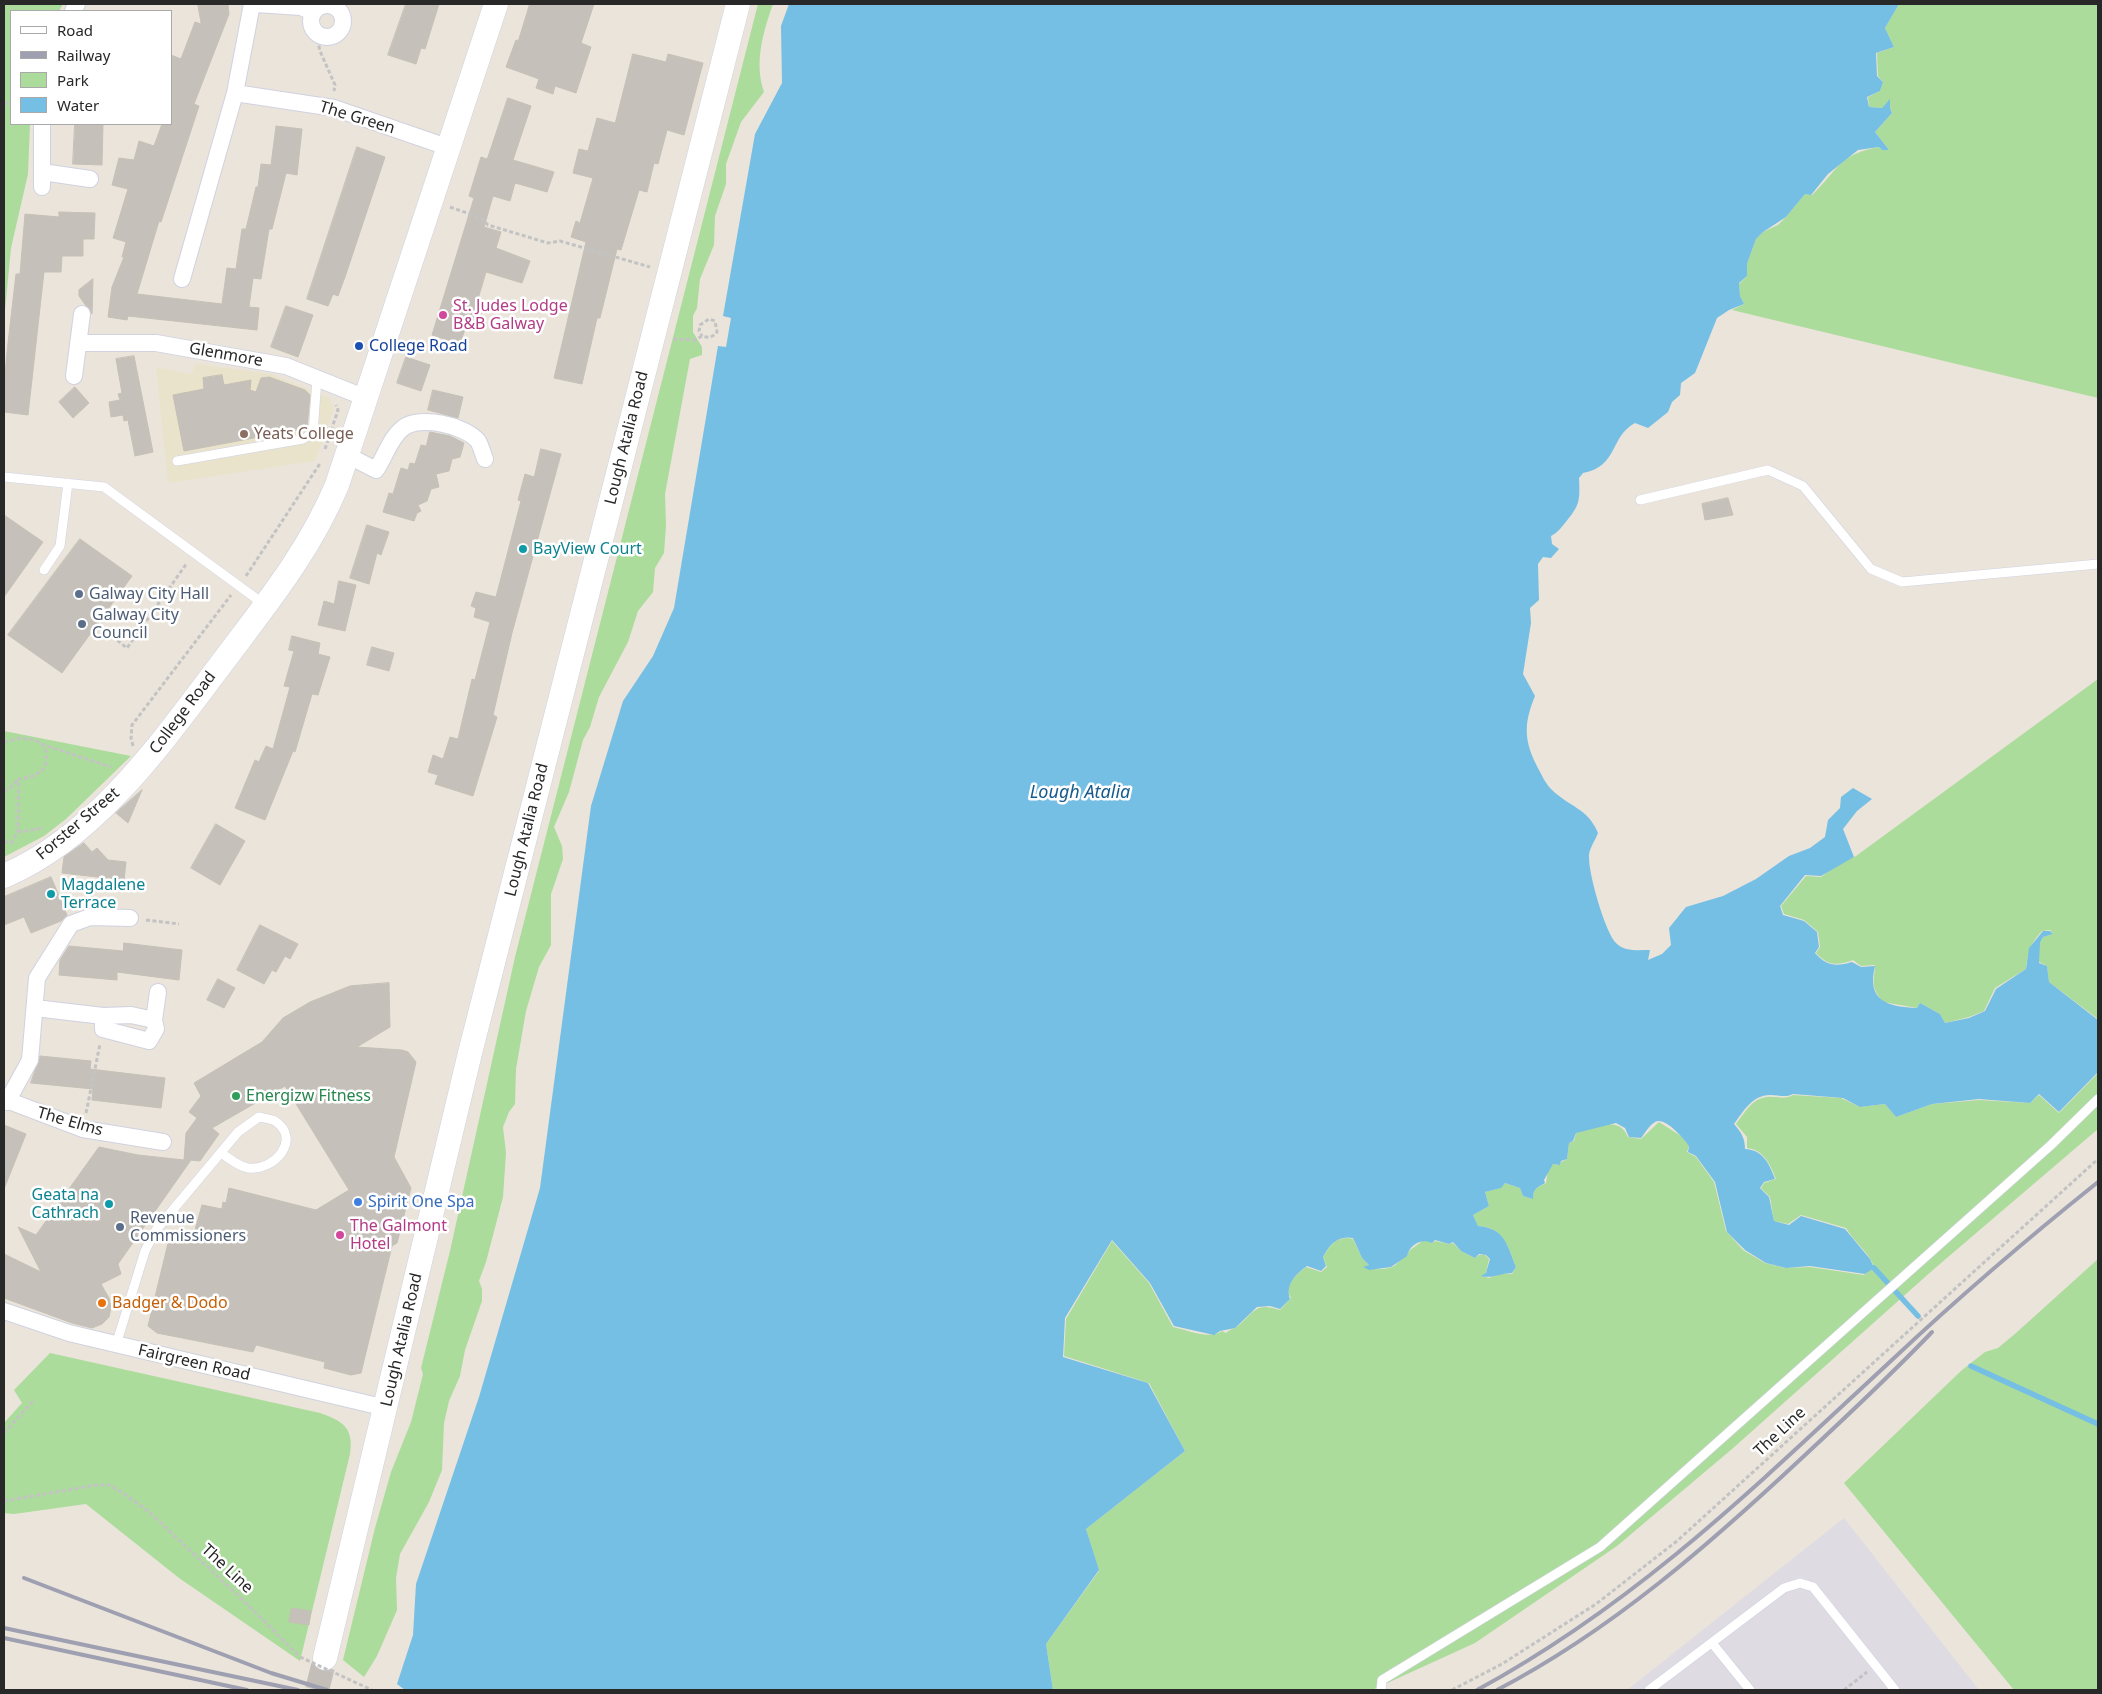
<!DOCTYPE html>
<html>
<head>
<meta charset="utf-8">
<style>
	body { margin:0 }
	#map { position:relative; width:2102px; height:1694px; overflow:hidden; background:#eae4db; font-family:"Noto Sans",sans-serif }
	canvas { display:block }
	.frame { position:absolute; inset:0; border:5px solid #282828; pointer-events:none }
	.legend { position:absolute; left:10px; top:10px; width:162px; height:115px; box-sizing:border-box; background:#fff; border:1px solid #a9a9a9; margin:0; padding:6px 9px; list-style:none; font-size:15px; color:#282828 }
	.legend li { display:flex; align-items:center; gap:10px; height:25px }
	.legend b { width:25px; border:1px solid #a9a9a9 }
</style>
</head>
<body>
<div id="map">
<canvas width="2102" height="1694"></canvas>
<div class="frame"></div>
<ul class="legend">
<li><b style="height:6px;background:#fff"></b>Road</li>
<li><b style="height:6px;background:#9e9fb1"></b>Railway</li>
<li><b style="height:14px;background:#acdc9b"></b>Park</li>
<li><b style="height:14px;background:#75bee4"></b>Water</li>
</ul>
</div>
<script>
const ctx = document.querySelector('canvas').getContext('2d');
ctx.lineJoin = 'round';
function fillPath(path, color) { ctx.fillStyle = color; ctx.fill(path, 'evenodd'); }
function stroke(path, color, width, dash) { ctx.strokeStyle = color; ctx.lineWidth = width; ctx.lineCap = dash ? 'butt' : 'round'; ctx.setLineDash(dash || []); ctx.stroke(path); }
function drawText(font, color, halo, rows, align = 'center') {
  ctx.font = font + ' "Noto Sans",sans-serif'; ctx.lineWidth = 5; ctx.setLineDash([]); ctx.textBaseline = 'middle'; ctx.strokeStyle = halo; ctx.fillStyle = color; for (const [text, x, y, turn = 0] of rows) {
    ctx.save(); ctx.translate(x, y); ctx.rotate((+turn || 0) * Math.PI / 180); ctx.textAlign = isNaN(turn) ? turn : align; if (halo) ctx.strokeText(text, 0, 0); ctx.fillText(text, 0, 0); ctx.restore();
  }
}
fillPath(new Path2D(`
	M1844,1518L1979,1690H1627Z`), '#dedbe2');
fillPath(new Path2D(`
	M196,364L271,374L329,398L334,408L315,461L168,483L156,367L191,374Z`), '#eae3cb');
fillPath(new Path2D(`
	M4,4H63L59,11H11V124H30L28,174L11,248L4,321Z
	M758,4H773C763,32 754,63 764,92L741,122L726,164V184L715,216L714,245L700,279L697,308L693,316V332L702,347V355L690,359L665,494L666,526L664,553L655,568L653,592L638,611L628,642L599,697L590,727L583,740L569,792L554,827L562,846L563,859L551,894V945L539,967L526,1011L516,1069L515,1104L509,1112L503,1127L506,1153L503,1197L486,1262L479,1281L482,1289V1301L465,1350L460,1376L449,1401L444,1423L442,1470L429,1502L400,1554L396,1578L397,1610L377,1656L364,1677L343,1660L375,1528L391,1472L411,1422L423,1374L421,1368L450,1251L515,957Z
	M1899,4H2098V398L1732,310L1744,304L1740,296L1739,284L1747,276V264L1756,239L1763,232L1778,225L1786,217L1805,194L1812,195C1838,170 1839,154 1879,147L1882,150H1889L1875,132L1892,113L1890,108V100L1882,108L1869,107L1868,97L1880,91L1883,82L1878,76L1877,53L1894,47L1885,28Z
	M2098,679V1019L2049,982L2047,966L2039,962L2037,949L2043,937L2053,934L2050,930L2042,931C2030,944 2028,951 2026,969L1995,988L1984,1011L1969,1017L1945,1023L1940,1014L1920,1003L1917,1008L1883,1002C1870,986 1874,983 1875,965L1861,966L1853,960C1837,966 1828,966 1816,953L1820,947L1818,932L1804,920L1784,914L1781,906L1806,876L1821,877L1836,866L1856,856Z
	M4,731L131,756L66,819L44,836L4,857Z
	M2098,1073V1129L1934,1269L1732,1449L1617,1546L1475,1643L1372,1690H1053L1046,1644L1099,1571L1086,1529L1185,1451L1149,1383L1064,1356L1066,1319L1112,1241L1149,1283L1173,1327C1187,1330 1209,1340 1222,1331L1226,1333C1230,1329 1234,1329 1239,1325C1255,1311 1256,1302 1280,1310L1291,1298C1283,1285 1297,1274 1306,1267L1321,1272L1327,1267L1323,1257C1330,1245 1338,1235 1353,1239L1362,1258L1369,1265L1364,1267C1370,1270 1384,1270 1392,1267C1398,1265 1400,1258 1407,1255L1409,1251L1425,1239L1432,1243L1435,1241L1449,1244L1453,1243L1461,1251L1475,1258L1479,1255H1485L1489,1259L1486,1273L1482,1276L1489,1278L1501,1273L1512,1274L1516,1267C1508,1246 1503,1227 1478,1226L1473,1215L1489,1206L1485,1192L1500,1188L1505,1183L1520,1188L1523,1196L1533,1199C1533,1188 1537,1188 1546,1183L1548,1170L1553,1164L1560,1165L1561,1162L1567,1159L1569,1143L1574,1141L1576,1133C1595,1127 1619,1115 1628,1137L1641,1139L1659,1122L1681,1136L1689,1146L1687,1152L1696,1157L1714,1182L1726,1231L1743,1250L1765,1263L1785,1268L1810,1267L1864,1275L1874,1267C1869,1252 1854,1242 1846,1228L1801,1215L1788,1224L1774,1221L1770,1197L1761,1188L1764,1183L1776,1179C1770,1164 1764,1150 1747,1148V1137L1736,1124C1746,1111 1754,1095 1773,1097C1781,1097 1786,1099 1793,1095L1841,1098L1860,1107L1885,1104L1896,1117L1932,1104L1979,1100L2030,1103L2039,1095L2059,1113Z
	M2098,1259V1690H2014L1844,1483L1962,1370L1985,1352L1998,1348L2016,1333Z
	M50,1353L320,1413C343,1421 354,1428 350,1454L300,1661L179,1578L86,1504L14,1514L4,1513V1423L22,1403L14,1390Z`), '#acdc9b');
fillPath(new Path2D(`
	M789,4H1899L1885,28L1894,47L1876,53L1877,76L1883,82L1880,91L1867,97L1869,107L1882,108L1890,99V108L1892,113L1875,132L1889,150H1882L1879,147L1858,150L1828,174L1811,195L1805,194L1786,217L1763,232L1756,239L1747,264V276L1739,283L1740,296L1744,304L1729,310L1717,318L1695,373L1681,383L1680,395L1672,402L1668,412L1648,428L1635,423C1609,437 1619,466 1583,473L1579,478C1580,501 1580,505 1565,523C1560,529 1558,532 1551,536L1552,544L1559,549L1551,558L1543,557L1538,564L1539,600L1530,608L1531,623L1523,674L1535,696C1523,725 1524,742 1539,770C1542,776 1546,784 1551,789C1569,807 1588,808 1598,833C1595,841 1588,850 1589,858C1589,875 1605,932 1616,943C1624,952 1639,950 1650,950L1648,960L1662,954L1671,945L1669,928L1686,907L1723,896L1756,879L1789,856L1810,848L1825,837L1828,820L1840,808L1841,797L1853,788L1872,799L1857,811L1843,829L1854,857L1821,876L1805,875L1780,906L1783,915L1804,921L1817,932L1819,947L1815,953C1827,966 1835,967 1852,962L1861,967L1875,966C1866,1001 1888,1007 1917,1008L1920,1003L1940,1014L1945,1023L1969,1018L1985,1011L1996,989L2026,969L2029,948L2043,931H2050L2053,934L2043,937L2040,943L2039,963L2047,966L2049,982L2098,1020V1072L2059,1112L2039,1094L2030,1103L1979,1099L1932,1104L1896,1117L1885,1104L1860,1107L1843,1098L1793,1094C1785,1098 1779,1095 1770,1095C1752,1095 1743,1112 1734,1124C1741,1132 1745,1138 1745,1149C1763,1150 1769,1163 1775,1179L1764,1182L1760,1188L1769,1197L1774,1221L1789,1225L1801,1216L1845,1229L1870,1259L1874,1268L1865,1274L1810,1266L1786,1268L1766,1263L1745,1250L1727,1232L1715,1182L1696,1156L1688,1152L1689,1146C1684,1139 1668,1120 1658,1121C1651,1122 1645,1133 1641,1138L1629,1137L1625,1128L1616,1123L1576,1133L1573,1141L1569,1143L1567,1159L1561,1161L1560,1165L1553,1164L1544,1180L1545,1183C1537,1188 1533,1188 1533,1199L1523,1196L1520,1188L1505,1183L1501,1188L1485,1192L1489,1206L1473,1215L1478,1226C1505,1228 1507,1245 1516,1267L1512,1273C1501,1273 1492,1279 1481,1276L1486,1273L1490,1259L1486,1255L1479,1254L1475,1258L1461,1251L1453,1242L1449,1244L1435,1240L1432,1243C1422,1238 1410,1244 1407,1256L1391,1267L1369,1270L1363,1267L1369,1265L1362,1258L1353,1238C1338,1235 1329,1245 1323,1257L1326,1266L1321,1271L1307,1266C1296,1274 1285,1284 1290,1299L1280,1309L1270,1306L1257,1307L1235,1328L1220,1331L1214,1335L1174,1326L1150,1283L1112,1240L1065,1318L1063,1357L1148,1383L1185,1451L1086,1529L1099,1570L1046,1644L1053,1690H405L397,1684L413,1635L416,1584L479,1397L540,1188L591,806L623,701L653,656L674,608L718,346L726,347L731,318L723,316L755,134L782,83L781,26Z`), '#75bee4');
stroke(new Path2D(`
	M1874,1268L1918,1316
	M1971,1366L2098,1424`), '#75bee4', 5.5);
const building = new Path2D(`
	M198,4H228L229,14L194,104L199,106L161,222L159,221L137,294L222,304L227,268L236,269L242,229H246L256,187H258L261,164L271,165L276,126L302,129L297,175L286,173L272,229H269L261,279L253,278L249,307L259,308L257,330L128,316L127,320L108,317L112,287L124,257H122L126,242L113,238L128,189L112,185L119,158L134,160L139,141L154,146L162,124H171V55L181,59L195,22L201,24Z
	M406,4H439L425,49L421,48L416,64L388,55Z
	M530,4H594L581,43L591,47L576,93L555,86L553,94L536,88L539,79L506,67L516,40L518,41Z
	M633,54L666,62L668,54L703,63L684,135L667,130L658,164L654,163L647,192L639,190L621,250L617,249L600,318H597L582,384L554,378L586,242L571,237L576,221L580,223L593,178L573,173L579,149L588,151L597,118L615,123Z
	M508,98L531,106L513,160L554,172L547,192L515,183L510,201L493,196L484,227L501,232L496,248L530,261L522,283L486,272L475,309L482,311L477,326L467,323L460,344L432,335L474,198L469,196L481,157L487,159Z
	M75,124H103L102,165L73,164Z
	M357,147L385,157L345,277L338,296L333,294L328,306L307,299Z
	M59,212L95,213L94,239H83V256H62L61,272H44L28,415L4,412V383L8,343L16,274H20L25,214L59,217Z
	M93,279L92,314L79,296V290Z
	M286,306L313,315L298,357L271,347Z
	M134,356L153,452L135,456L128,420L124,421L123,415L111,417L109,402L120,400L118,394L122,393L116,359Z
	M406,357L430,365L421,391L397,383Z
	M222,375L224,385L251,380L250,390L256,392L261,378L269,377L305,390L310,395L307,428L184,451L173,395L204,389L203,378Z
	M75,387L89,403L73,418L59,402Z
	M433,390L463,397L458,418L428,410Z
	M430,432L450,436L464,443L460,457L452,459L449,471L436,474L439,487L431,489L427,501L418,505L421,511L417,513L414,521L383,512L389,493L393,494L401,468L408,470L410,463L415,464L421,445L426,446Z
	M541,449L561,454L512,633L493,715L497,717L473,796L435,784L438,775L428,772L433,755L443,759L450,737L458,739L472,679L475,680L490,622L474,617L476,608L471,606L476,592L496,597L521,501L518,500L525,474L534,477Z
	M1728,498L1733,515L1705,520L1702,504Z
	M4,515L43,542L4,597Z
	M367,525L389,532L381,555L377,553L369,584L350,578Z
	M80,539L132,576L62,673L8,635Z
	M339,581L356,585L345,631L318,625L324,601L334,604Z
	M292,636L320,643L318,654L330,657L318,695L312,694L295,752L293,751L265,820L235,808L255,760L259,762L266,746L273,749L290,687L284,686L294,651L289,650Z
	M372,647L394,653L389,671L367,665Z
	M142,790L128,823L116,813Z
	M216,824L245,841L220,885L191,868Z
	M84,843L92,852L97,848L108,860L126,862L124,880L62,873L64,857Z
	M51,877L67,915L61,921L31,933L24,917L4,925V897Z
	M260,925L298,944L290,959L285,956L276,972L272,970L264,984L237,970Z
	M124,943L182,950L179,980L117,972V980L59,975L60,960L69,946L123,951Z
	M218,979L235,988L224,1008L207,1000Z
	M389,983L390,1027L357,1047L402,1050L408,1052L416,1062L394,1157L411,1188L397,1243L392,1246L361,1373L351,1375L324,1368L325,1362L256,1345L253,1352L157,1333L148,1326L169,1239L191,1244L202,1205L222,1209L223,1202L226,1203L229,1188L316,1210L349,1190L285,1086L212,1128L219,1134L200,1161L191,1160L118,1264L121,1274L101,1284L109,1298L111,1308L109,1317L102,1324L92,1328L72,1323L4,1298V1254L41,1272L18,1227L36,1235L99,1147L138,1155L184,1160L186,1133L197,1118L189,1112L201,1096L194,1083L262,1042L283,1018L310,1002L350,986Z
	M40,1056L91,1061L90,1069L165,1078L161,1108L92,1100L93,1089L31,1083Z
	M4,1125L26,1134L4,1189Z
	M292,1608L311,1611L309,1625L289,1622Z`);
fillPath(building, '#c5c1ba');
stroke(building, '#c5c0b5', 1);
stroke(new Path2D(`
	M317,1690L325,1658`), '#c3beb7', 24, [24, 12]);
const lane = new Path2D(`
	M177,461L303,439L313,433L317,379
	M4,477L104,487L265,605
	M1640,500L1768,470L1803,486L1871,569L1902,582L2098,564
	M44,570L60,546L68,483
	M116,1345L145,1251L156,1230L238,1132L259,1117C264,1118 271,1119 275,1121C302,1139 275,1171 248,1168C239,1167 229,1158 221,1153
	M1712,1643L1750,1690
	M1381,1690L1382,1680L1600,1547L2051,1145L2098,1099
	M1649,1690L1784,1588L1800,1583L1813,1587L1895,1690`);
const street = new Path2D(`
	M256,4L301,7L313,12
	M311 21a16 16 0 1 1 32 0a16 16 0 1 1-32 0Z
	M73,11L77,4
	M235,93L334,108L447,147
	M42,172L90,179
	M42,187V124
	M182,279L235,93L252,4
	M79,343H156L286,366L366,398
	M74,376L82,314
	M347,455L376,470C385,457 390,438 403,428C419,415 465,425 478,441C481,446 483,454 485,459
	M35,1008L103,1016L131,1015L154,1020L156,1029L149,1041L103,1029V1016
	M154,1020L158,992
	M4,1099L83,1129L163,1142
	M7,1102L30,1060L37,978L71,924L90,917L130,918
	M4,1311L69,1333L386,1408`);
const secondary = new Path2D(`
	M4,876C98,836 165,738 225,659C267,603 310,550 337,485L496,4
	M325,1658L470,1053L738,4`);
stroke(lane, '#d0d2e0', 10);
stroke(street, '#d0d2e0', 18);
stroke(secondary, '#d0d2e0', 25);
stroke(new Path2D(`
	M316,33L320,51L335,85L334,91
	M4,104L11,102
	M450,207L481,218L488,225L548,243L560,241L650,267
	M673,339L695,340L702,336C709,338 712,338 717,332L715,321L709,319L700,325L699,331L702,336
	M325,449L338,410L336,405
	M246,576L321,462
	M97,624L127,648L187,563
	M4,742L20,738L35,740L44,745L111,767
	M133,746L131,738L132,725L231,595
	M4,791L9,789L19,779
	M18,832L44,828
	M4,842L11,843L18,832L19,779C42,776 51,768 44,745
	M146,920L179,924
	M86,1113L100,1044
	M4,1433L33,1401
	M4,1501L96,1485H109L120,1491L148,1511L244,1601L300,1657
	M1452,1690L1502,1664L1596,1604L1677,1541L2098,1159
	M1844,1690L1867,1672`), '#c3c3c3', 3, [4, 2.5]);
stroke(lane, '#fff', 9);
stroke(street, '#fff', 16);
stroke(secondary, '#fff', 24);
stroke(new Path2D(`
	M24,1578L271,1673L327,1690
	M4,1628L298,1690
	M4,1638L247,1690
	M1477,1690C1639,1602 1759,1483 1893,1359C1959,1297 2028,1238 2098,1182
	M1497,1690C1612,1630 1710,1544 1804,1456C1847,1416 1891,1375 1932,1332`), '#9e9fb1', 4);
stroke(new Path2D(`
	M300,1657L372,1690`), '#c3c3c3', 3, [4, 2.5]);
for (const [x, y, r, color] of [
	[443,315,5,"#d1479c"],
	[359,346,5,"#1a4fb4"],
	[244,434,5,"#8d6e63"],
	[523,549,5,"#0f9aa8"],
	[79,594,5,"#5c6f8a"],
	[82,624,5,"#5c6f8a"],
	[51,894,5,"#0f9aa8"],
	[236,1096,5,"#2e9e5b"],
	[358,1202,5,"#3f7fe0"],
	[109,1204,5,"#0f9aa8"],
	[120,1227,5,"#5c6f8a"],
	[340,1235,5,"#d1479c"],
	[102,1303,5,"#e8710a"]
]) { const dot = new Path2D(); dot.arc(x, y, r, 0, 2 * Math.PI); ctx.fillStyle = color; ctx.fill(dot); stroke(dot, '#fff', 2); }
drawText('16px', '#282828', '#fff', [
	["The Green",357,118,17],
	["Glenmore",226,355,10],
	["Lough Atalia Road",627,438,-76],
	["College Road",183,713,-53],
	["Forster Street",78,824,-40],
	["Lough Atalia Road",527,830,-76],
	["The Elms",70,1122,16],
	["Lough Atalia Road",402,1340,-77],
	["Fairgreen Road",194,1363,13],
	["The Line",1780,1432,-43],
	["The Line",227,1569,43]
]);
drawText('16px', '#b23c85', '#fff', [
	["St. Judes Lodge",453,306],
	["B&B Galway",453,324],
	["The Galmont",350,1226],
	["Hotel",350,1244]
], 'left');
drawText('16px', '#164399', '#fff', [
	["College Road",369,346]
], 'left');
drawText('16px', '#785e54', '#fff', [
	["Yeats College",254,434]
], 'left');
drawText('16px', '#0d838f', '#fff', [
	["BayView Court",533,549],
	["Magdalene",61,885],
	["Terrace",61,903],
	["Geata na",99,1195,"right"],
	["Cathrach",99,1213,"right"]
], 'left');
drawText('16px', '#4e5e75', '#fff', [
	["Galway City Hall",89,594],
	["Galway City",92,615],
	["Council",92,633],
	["Revenue",130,1218],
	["Commissioners",130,1236]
], 'left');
drawText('16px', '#27864d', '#fff', [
	["Energizw Fitness",246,1096]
], 'left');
drawText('16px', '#366cbe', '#fff', [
	["Spirit One Spa",368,1202]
], 'left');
drawText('16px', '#c56008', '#fff', [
	["Badger & Dodo",112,1303]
], 'left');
drawText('italic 18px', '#175b8d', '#fff', [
	["Lough Atalia",1080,793]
]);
</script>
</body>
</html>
